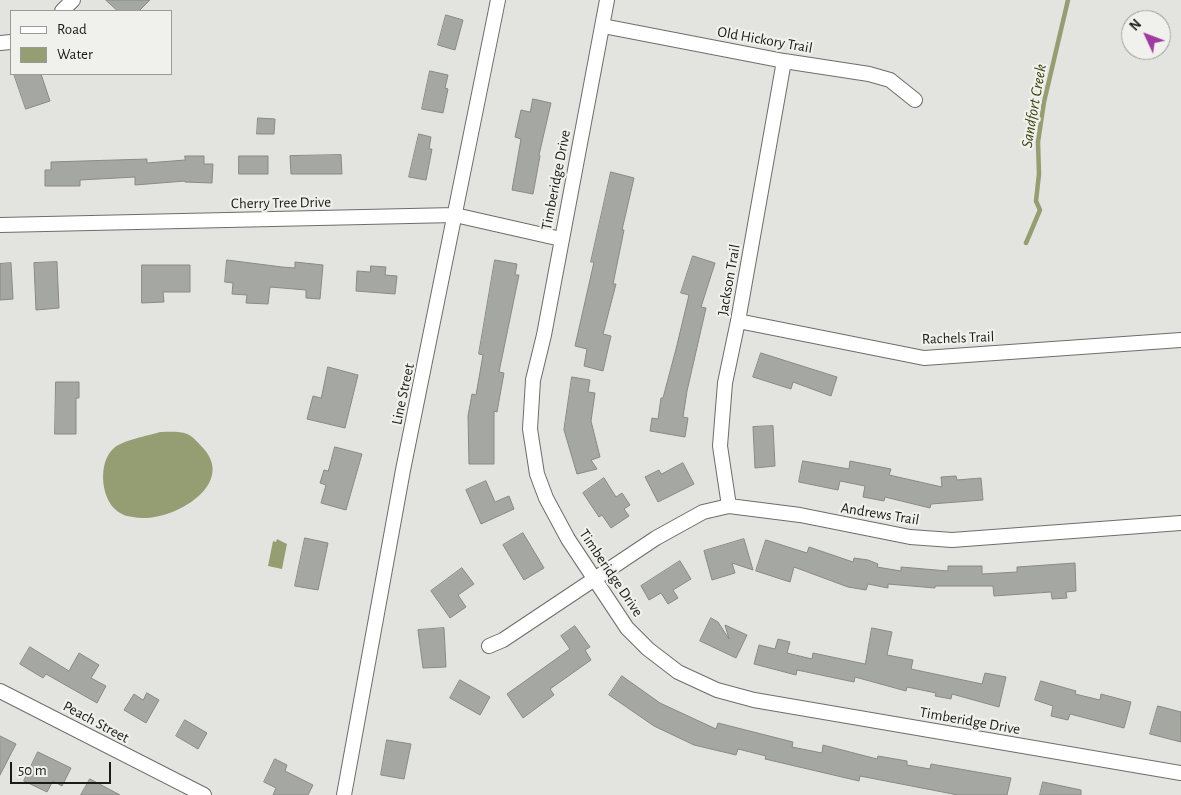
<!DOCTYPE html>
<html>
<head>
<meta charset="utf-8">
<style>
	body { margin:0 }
	#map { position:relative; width:1181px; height:795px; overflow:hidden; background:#e3e4df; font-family:"Alegreya Sans",sans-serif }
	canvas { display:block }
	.legend { position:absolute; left:10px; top:10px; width:162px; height:65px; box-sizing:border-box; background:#f0f1ec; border:1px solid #9a9b98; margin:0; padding:6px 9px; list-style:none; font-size:15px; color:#1a1a19 }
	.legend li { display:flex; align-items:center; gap:10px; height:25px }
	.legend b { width:25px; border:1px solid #9a9b98 }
	.north { position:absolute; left:1121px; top:10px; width:50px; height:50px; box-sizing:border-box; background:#f0f1ec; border:1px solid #9a9b98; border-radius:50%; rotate:313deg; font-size:14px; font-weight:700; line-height:20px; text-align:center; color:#1a1a19 }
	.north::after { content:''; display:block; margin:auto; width:18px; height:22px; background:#9f3ba0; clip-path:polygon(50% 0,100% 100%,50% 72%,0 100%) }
	.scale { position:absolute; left:10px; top:762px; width:101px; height:22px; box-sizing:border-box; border:2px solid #1a1a19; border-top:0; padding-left:6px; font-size:15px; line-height:18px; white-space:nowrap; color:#1a1a19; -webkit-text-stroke:4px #f0f1ec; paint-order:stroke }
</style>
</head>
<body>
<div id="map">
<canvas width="1181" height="795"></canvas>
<ul class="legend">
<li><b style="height:6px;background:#fff"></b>Road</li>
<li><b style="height:14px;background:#959e73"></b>Water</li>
</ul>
<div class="north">N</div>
<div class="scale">50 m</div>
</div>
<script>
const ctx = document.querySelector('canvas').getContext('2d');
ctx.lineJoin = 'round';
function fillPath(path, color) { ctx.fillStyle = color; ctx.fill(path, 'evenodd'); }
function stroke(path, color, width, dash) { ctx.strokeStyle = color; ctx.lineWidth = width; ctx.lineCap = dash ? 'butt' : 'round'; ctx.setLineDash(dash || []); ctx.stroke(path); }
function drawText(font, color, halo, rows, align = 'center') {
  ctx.font = font + ' "Alegreya Sans",sans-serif'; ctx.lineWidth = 4.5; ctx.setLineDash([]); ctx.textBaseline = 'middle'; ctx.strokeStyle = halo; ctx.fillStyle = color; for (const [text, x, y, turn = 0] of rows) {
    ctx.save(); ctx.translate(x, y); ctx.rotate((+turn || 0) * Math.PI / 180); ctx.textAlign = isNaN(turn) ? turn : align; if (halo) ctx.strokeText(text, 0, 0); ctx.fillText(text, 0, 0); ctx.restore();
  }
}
fillPath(new Path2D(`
	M160,432C168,432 180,431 187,434C193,436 199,444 204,449C237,487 167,525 133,517C129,516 125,516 122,514C100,504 97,462 114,448C123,440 148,436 160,432Z
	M277,539L287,544L282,569L268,566L273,541L276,542Z`), '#959e73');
stroke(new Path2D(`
	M1026,243L1040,210L1036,201L1039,174L1038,142L1044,102L1068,0`), '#959e73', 4.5);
const building = new Path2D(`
	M106,0H150L139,11H118Z
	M446,15L463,20L455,50L438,45Z
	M430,71L448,75L445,88L448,89L443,113L422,109Z
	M14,74H41L50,101L26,109Z
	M533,99L551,103L539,155L540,156L533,194L512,190L521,139L515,137L521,110L530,112Z
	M258,118L275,119L274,134H257Z
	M419,134L431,137L429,149H432L426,180L409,177Z
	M341,155L342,174H291L290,156Z
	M185,156H204V164H213L212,183L185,182V181L135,185V177L80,180V186H45V170H51V162L147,159V163L185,160Z
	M239,156H268V174H239Z
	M611,172L634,178L622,230H624L613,284H616L603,334L611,336L603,371L584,366L587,349L575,346L594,262H591Z
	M693,256L715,263L701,307L706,308L687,391L683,417L688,418L685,437L650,431L652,418L658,419L661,398H663L676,349L689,295L681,293Z
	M227,260L282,267L295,268V262L323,265L320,299L306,298V290L270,287L268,304L246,303L247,295L232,294L233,283L225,282Z
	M495,260L517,264L515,275H519L499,372L504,373L497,412L494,411V464H469L468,416L472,394L476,395L483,355L479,354Z
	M57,262L59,308L36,310L34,263Z
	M11,263L13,299L0,300V264Z
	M142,265H190V292H163L164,302L142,303Z
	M371,266L386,267L385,275L397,276L395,294L356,291L357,271L370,272Z
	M761,353L837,377L831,396L793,382L791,389L753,377Z
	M328,367L358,375L345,428L307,419L313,396L321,398Z
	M572,377L590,380L588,392L595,393L591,421L600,457L591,460L597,469L577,474L564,430Z
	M56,382H79V398H76V434H55Z
	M773,426L775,466L755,468L753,427Z
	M335,447L362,454L346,510L321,503L326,485L320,483L324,470L328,471Z
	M803,461L849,469L850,461L891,469L889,475L942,487L941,477L956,476L957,480L981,478L983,500L931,504L930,508L885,497L884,501L863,497L865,486L840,481L838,490L799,482Z
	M683,463L694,484L658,502L645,477L659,470L661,474Z
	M604,478L616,497L622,493L630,505L624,509L629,516L611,528L602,515L599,517L583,493Z
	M486,481L495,502L509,496L514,509L481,524L466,490Z
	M523,533L544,568L524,580L503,545Z
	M305,538L328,543L318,590L295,586Z
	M744,539L753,570L732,563L735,573L712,580L704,551Z
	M766,540L807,553L809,547L853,562L854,558L868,560L878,564L877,567L901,571V567L948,571V566H982V574L1017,572V567L1075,563L1076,591L1066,592L1067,598L1052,599L1051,592L994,596L993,586H935V588L888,584V588L868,584L866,590L848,587L794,567L790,582L756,571Z
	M680,561L691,579L673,590L678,598L668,604L661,593L649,600L641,586Z
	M462,568L474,584L458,595L466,607L450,618L431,591Z
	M711,618L718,622L729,639L725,625L747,635L736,658L700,641Z
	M575,626L590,647L585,650L591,660L550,689L554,695L523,718L507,694L570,649L561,636Z
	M444,628L446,667L423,668L418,630Z
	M872,628L892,632L887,655L913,660L911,669L982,684L985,673L1006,677L999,707L952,694L951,699L935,696L936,693L907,687L906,691L855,677L854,682L797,670L796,675L754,664L759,645L775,649L778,639L790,642L787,653L812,659L813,653L865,664Z
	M30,647L69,671L79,653L99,665L91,678L106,686L97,703L46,674L43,678L20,664Z
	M622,676L660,703L716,729L718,723L793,742L792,747L822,753L823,745L877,759L878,756L907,761V765L930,769L931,764L1011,778L1007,795H958L860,776L859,781L765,759L766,756L738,749L736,755L694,745L654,726L609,695Z
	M460,680L490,697L480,715L450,698Z
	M1041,681L1076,691L1075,694L1100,700L1101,694L1131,702L1124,728L1070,714L1068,720L1051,716L1053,706L1035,700Z
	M147,693L159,700L146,723L124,710L134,694L143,700Z
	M1158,706L1181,712V742L1150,734Z
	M185,720L207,733L198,749L176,736Z
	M0,736L16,744L0,775Z
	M387,740L411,744L404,779L381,775Z
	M38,752L71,768L62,786L53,781L47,792L24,781Z
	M275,759L287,765L285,771L313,785L308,795H273L276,788L264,782Z
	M90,779L120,795H81Z
	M1043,782L1081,790V795H1040Z`);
fillPath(building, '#a5a7a2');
stroke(building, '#898a85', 1);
const street = new Path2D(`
	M607,0L544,335L533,380L530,429L537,474L546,498L568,539L627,628L648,649L678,672L717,690L754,700L1181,773
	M62,11L73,0
	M603,26L784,61L869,74L890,80L915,100
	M0,43L11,42
	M0,225L455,215L561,239
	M738,321L924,358L1181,340
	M729,506L720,446L725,383L738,321L784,61
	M489,646L503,640L656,538L703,512L729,506L800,515L910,537L952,540L1181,523
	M0,691L204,795
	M344,795L403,470L498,0`);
stroke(street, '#6d6e6a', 16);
stroke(street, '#fff', 14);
drawText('15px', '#1a1a19', '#f0f1ec', [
	["Old Hickory Trail",765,40,10],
	["Timberidge Drive",556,180,-79],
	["Cherry Tree Drive",281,203,-1],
	["Jackson Trail",729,280,-80],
	["Rachels Trail",958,338,-2],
	["Line Street",403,394,-78],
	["Andrews Trail",880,514,9],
	["Timberidge Drive",611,573,56],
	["Timberidge Drive",970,721,10],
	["Peach Street",96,722,28]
]);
drawText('italic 16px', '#3a410e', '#f0f1ec', [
	["Sandfort Creek",1034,106,-80]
]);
</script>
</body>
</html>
